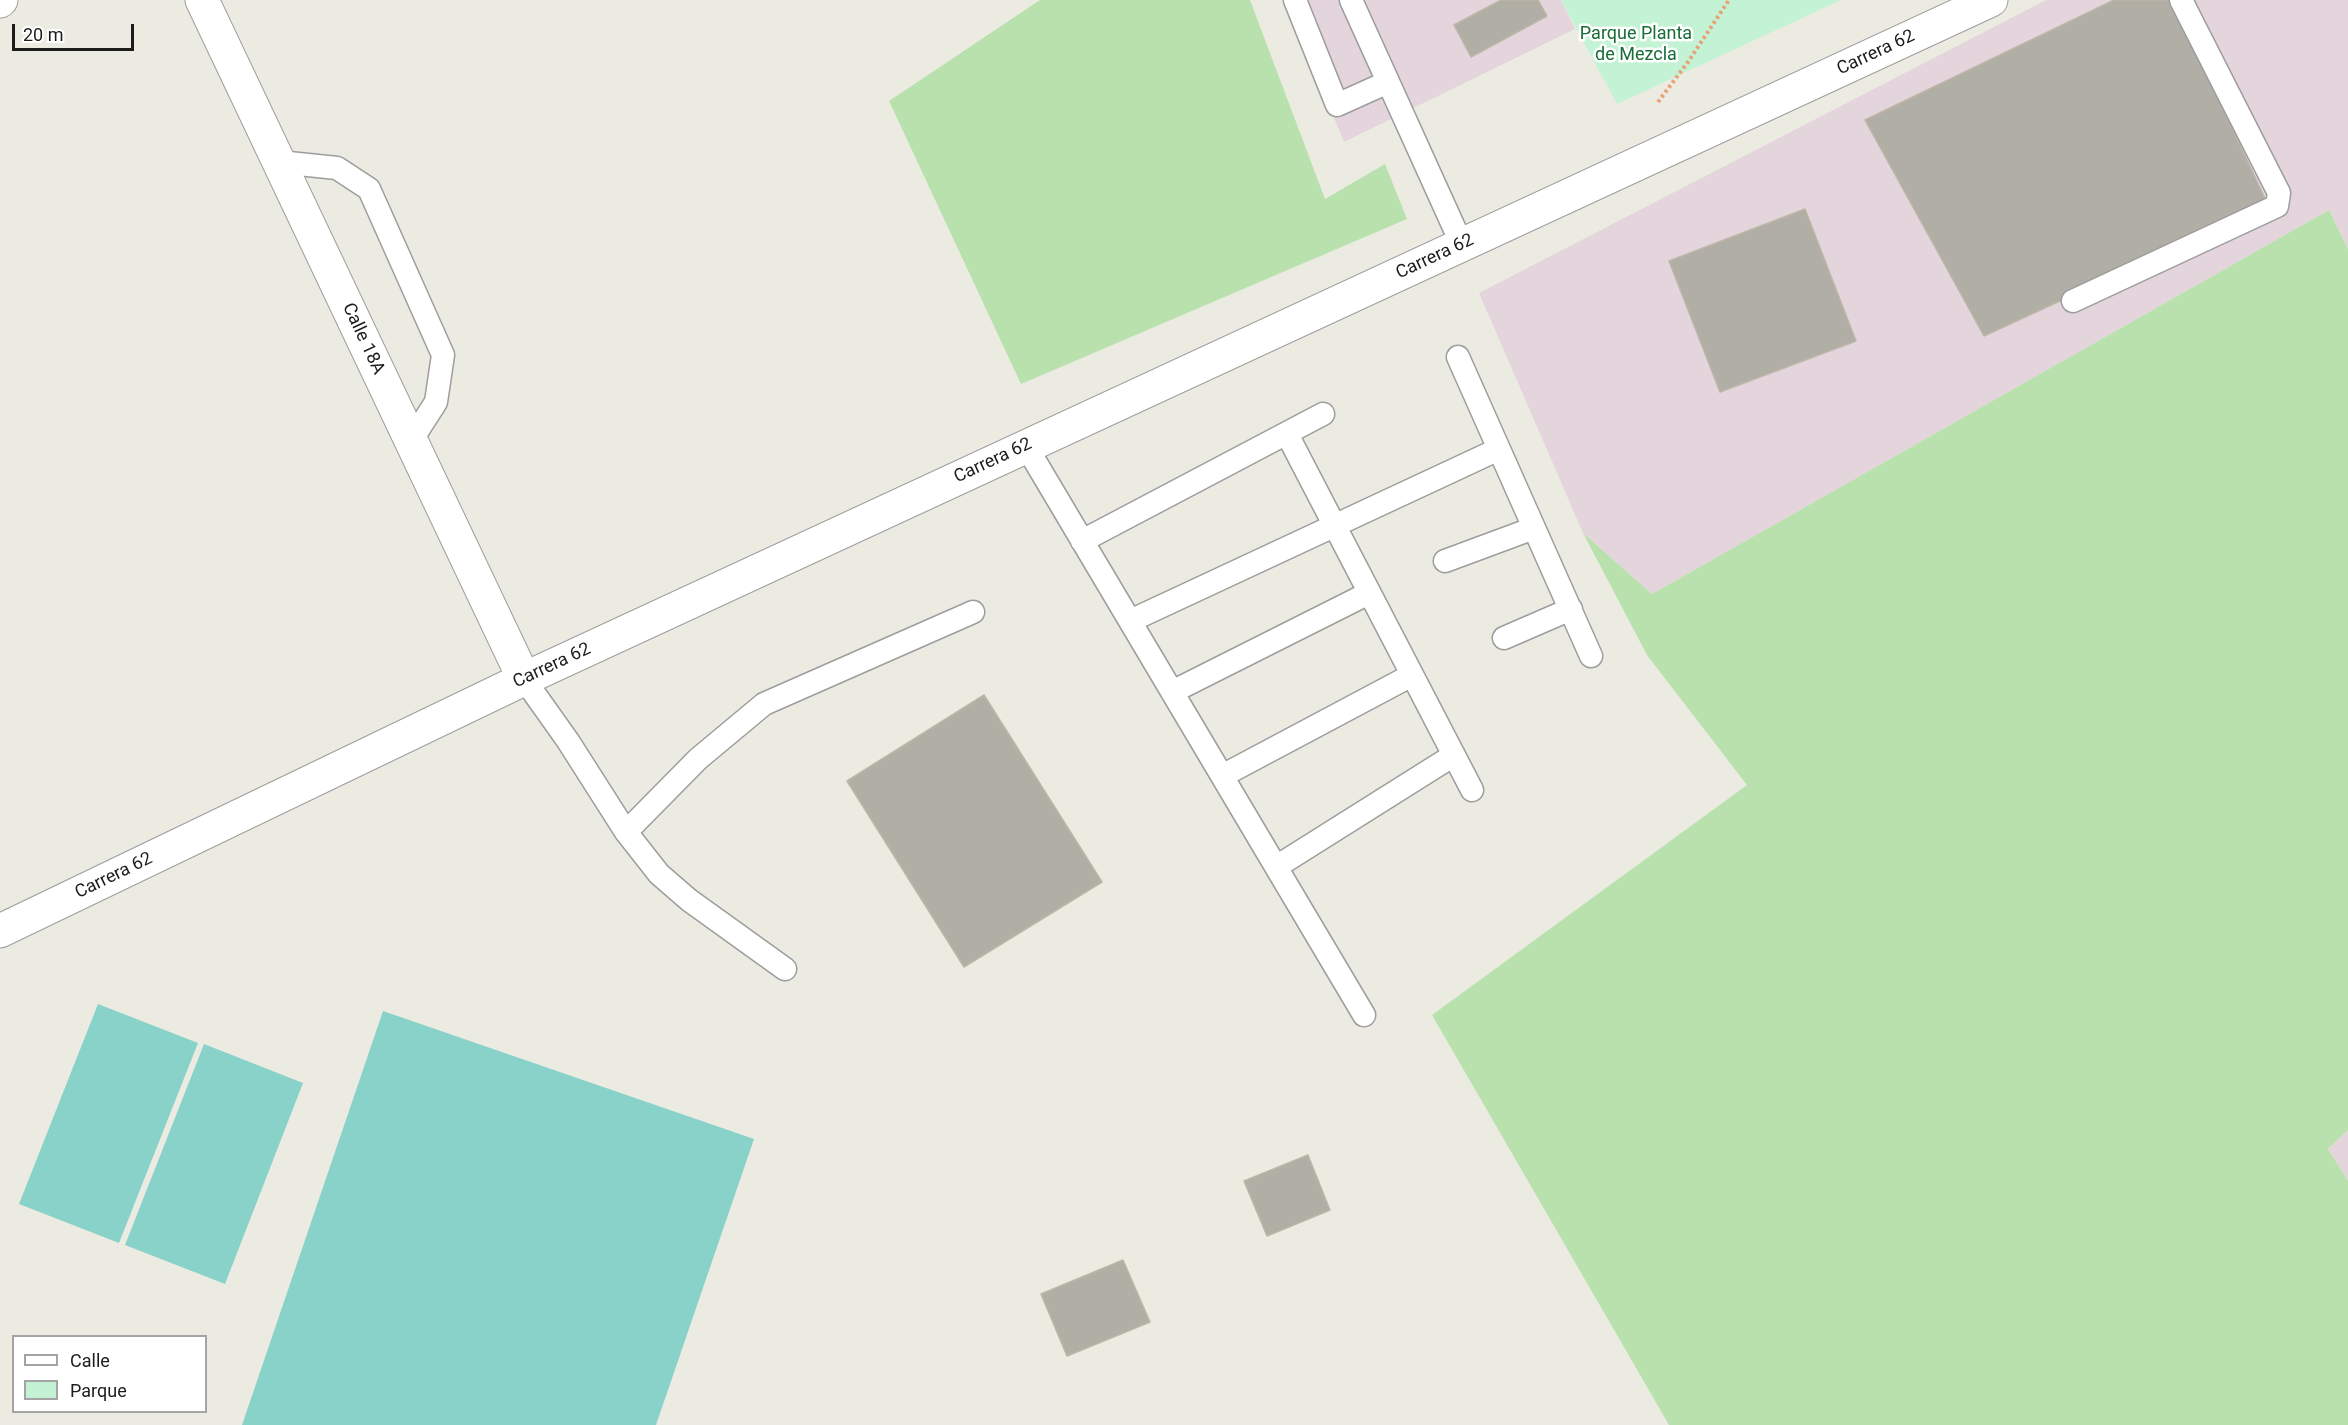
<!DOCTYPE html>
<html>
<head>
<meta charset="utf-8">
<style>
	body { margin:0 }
	#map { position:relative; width:2348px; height:1425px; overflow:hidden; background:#ecebe2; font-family:Roboto,sans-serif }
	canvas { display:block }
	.legend { position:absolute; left:12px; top:1335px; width:195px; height:78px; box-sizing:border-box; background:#fff; border:2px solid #a4a4a4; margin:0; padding:8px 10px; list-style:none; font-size:18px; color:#1c1c1c }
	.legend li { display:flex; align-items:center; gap:12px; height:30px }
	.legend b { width:30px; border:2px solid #a4a4a4 }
	.scale { position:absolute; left:12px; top:24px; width:122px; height:27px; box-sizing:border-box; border:3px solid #1c1c1c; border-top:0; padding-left:8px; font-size:18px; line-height:21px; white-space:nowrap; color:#1c1c1c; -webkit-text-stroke:4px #fff; paint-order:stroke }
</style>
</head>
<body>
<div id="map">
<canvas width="2348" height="1425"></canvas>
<ul class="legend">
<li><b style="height:8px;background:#fff"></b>Calle</li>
<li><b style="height:16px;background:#c3f2d4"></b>Parque</li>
</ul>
<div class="scale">20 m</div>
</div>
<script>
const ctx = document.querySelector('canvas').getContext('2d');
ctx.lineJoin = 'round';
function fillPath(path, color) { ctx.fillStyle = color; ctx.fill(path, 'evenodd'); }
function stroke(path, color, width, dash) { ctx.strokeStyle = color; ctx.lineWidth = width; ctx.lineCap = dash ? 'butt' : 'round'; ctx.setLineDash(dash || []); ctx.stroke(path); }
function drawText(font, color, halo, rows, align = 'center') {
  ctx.font = font + ' Roboto,sans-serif'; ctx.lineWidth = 5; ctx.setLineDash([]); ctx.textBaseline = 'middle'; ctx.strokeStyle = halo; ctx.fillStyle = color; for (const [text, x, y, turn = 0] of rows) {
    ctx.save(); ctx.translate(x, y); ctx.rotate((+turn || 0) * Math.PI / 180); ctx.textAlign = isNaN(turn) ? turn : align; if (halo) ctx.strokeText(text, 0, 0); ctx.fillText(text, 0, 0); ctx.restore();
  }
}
fillPath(new Path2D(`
	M1285,0H1561L1575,29L1344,142Z
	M2046,0H2348V249L2329,210L1652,594L1583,533L1479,293Z
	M2348,1130V1181L2328,1149Z`), '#e4d5dd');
fillPath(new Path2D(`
	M1040,0H1250L1325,199L1385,164L1407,219L1021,384L889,101Z
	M2329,210L2348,249V1130L2328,1149L2348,1181V1425H1669L1432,1015L1747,785L1647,655L1583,533L1652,594Z`), '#b9e1ae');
fillPath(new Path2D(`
	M1561,0H1841L1617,104Z`), '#c3f2d4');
fillPath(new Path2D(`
	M98,1004L198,1043L119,1243L19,1204Z
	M383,1011L754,1139L656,1425H242Z
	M204,1044L303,1083L225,1284L125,1245Z`), '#89d2ca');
const building = new Path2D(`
	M1501,0H1538L1547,16L1471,57L1454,25Z
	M2114,0H2172L2268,205L1984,336L1865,120Z
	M1805,209L1856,341L1720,392L1669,261Z
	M984,695L1102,882L964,967L847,781Z
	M1308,1155L1330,1210L1267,1236L1244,1181Z
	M1123,1260L1150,1322L1067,1356L1041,1294Z`);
fillPath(building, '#b1aea6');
stroke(building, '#bcb6a7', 1.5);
const lane = new Path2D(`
	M1295,0L1337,105L1388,82
	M1351,0L1462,245
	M279,162L337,168L369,189L443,355L436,402L411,441
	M2073,301L2277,206L2279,193L2181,0
	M1458,357L1591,656
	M1287,434L1472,790
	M1026,446L1364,1015
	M1082,541L1323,414
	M1445,561L1534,528
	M1130,621L1499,449
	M1504,638L1571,609
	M524,679L568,741L626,832L659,874L689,900L785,969
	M1172,692L1369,593
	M1222,776L1412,675
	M626,832L698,759L764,704L973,612
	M1276,867L1454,755`);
const street = new Path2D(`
	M202,0L524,679
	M0,1L1,0
	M0,931L524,679L1991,0`);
stroke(lane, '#9d9d9d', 25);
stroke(street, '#9d9d9d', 35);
stroke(new Path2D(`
	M1658,102L1688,62L1729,0`), '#e8a277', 4, [3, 3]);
stroke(lane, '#fff', 22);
stroke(street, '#fff', 33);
drawText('18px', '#186c36', '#fff', [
	["Parque Planta",1636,34],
	["de Mezcla",1636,55]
]);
drawText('18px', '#1c1c1c', '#fff', [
	["Carrera 62",1876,53,-25],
	["Carrera 62",1435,257,-25],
	["Calle 18A",363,339,65],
	["Carrera 62",993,461,-25],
	["Carrera 62",552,666,-25],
	["Carrera 62",114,876,-26]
]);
</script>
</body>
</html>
